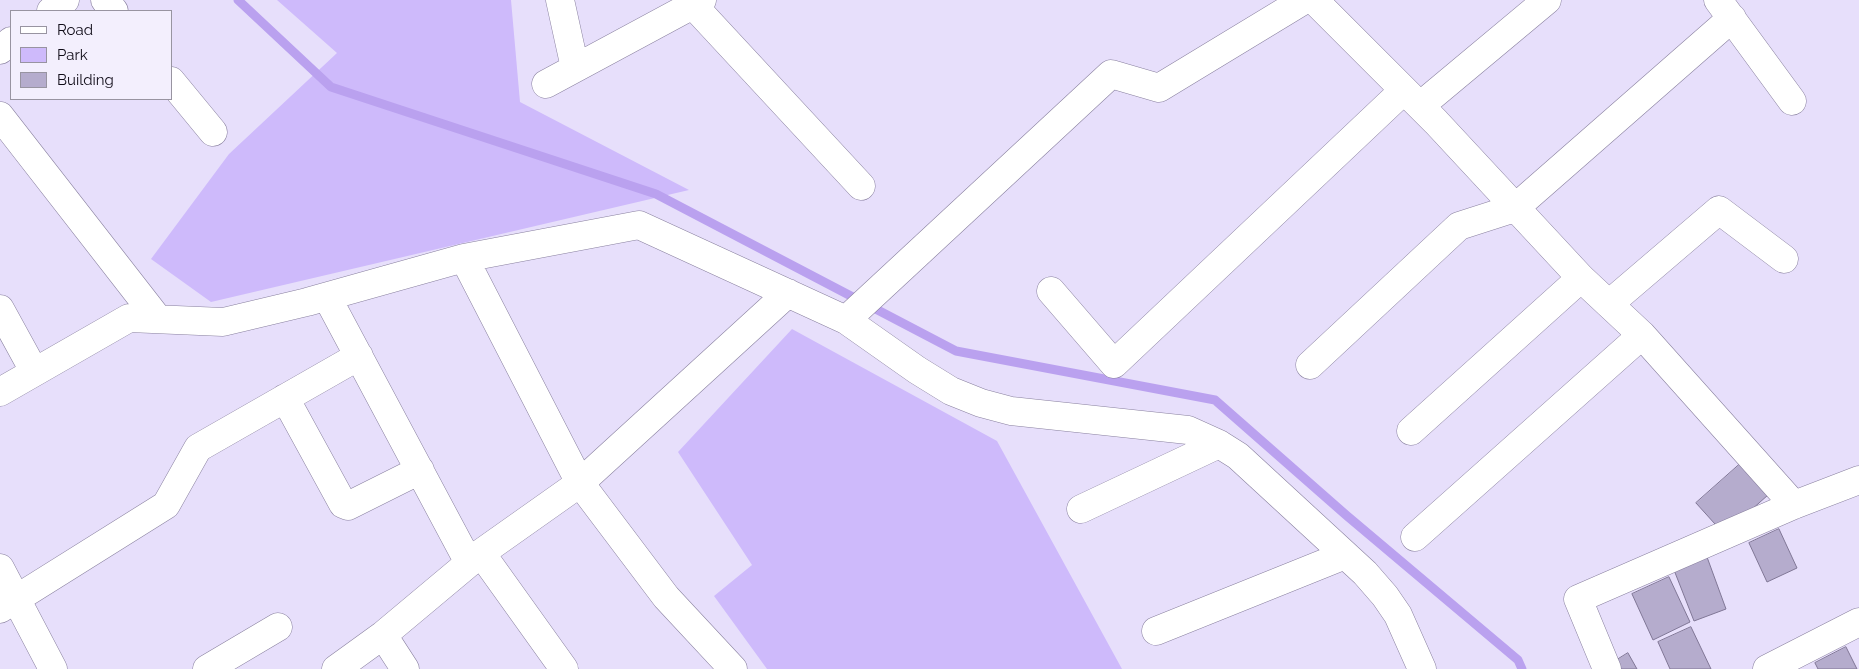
<!DOCTYPE html>
<html>
<head>
<meta charset="utf-8">
<style>
	body { margin:0 }
	#map { position:relative; width:1859px; height:669px; overflow:hidden; background:#e7dffb; font-family:Raleway,sans-serif }
	canvas { display:block }
	.legend { position:absolute; left:10px; top:10px; width:162px; height:90px; box-sizing:border-box; background:#f3effd; border:1px solid #9894a1; margin:0; padding:6px 9px; list-style:none; font-size:15px; color:#100c18 }
	.legend li { display:flex; align-items:center; gap:10px; height:25px }
	.legend b { width:25px; border:1px solid #9894a1 }
</style>
</head>
<body>
<div id="map">
<canvas width="1859" height="669"></canvas>
<ul class="legend">
<li><b style="height:6px;background:#fff"></b>Road</li>
<li><b style="height:14px;background:#cebafb"></b>Park</li>
<li><b style="height:14px;background:#b5accd"></b>Building</li>
</ul>
</div>
<script>
const ctx = document.querySelector('canvas').getContext('2d');
ctx.lineJoin = 'round';
function fillPath(path, color) { ctx.fillStyle = color; ctx.fill(path, 'evenodd'); }
function stroke(path, color, width, dash) { ctx.strokeStyle = color; ctx.lineWidth = width; ctx.lineCap = dash ? 'butt' : 'round'; ctx.setLineDash(dash || []); ctx.stroke(path); }
fillPath(new Path2D(`
	M277,0H511L520,102L689,190L211,302L151,259L229,154L337,53Z
	M792,329L997,441L1122,669H767L714,596L752,565L678,452Z`), '#cebafb');
stroke(new Path2D(`
	M238,0L331,87L656,194L956,351L1215,400L1346,515L1518,660L1522,669`), '#baa1ef', 9);
const building = new Path2D(`
	M1740,464L1768,495L1724,534L1696,503Z
	M1779,529L1797,568L1767,582L1749,543Z
	M1707,557L1726,609L1694,621L1674,570Z
	M1669,577L1690,622L1653,640L1632,594Z
	M1691,627L1711,669H1670L1658,642Z
	M1846,647L1857,669H1818L1815,663Z
	M1628,653L1637,669H1616L1612,663Z`);
fillPath(building, '#b5accd');
stroke(building, '#807796', 1);
const minor = new Path2D(`
	M105,0L114,11
	M560,0L575,68
	M1314,0L1436,122L1581,278L1642,335L1794,505
	M1718,0L1792,101
	M693,5L861,186
	M51,11L65,0
	M0,50L11,41
	M171,81L213,132
	M546,84L702,0
	M1420,106L1547,0
	M0,116L158,319
	M464,258L580,483L666,597L733,669
	M1051,291L1114,364L1404,90
	M327,297L469,563
	M1609,304L1719,210L1784,259
	M0,309L34,371
	M846,320L1111,74L1159,88L1304,0
	M1310,365L1459,226L1515,208L1732,18
	M0,392L129,318L223,322L307,302L464,258L639,225L846,320L917,370L951,391L981,403L1011,411L1188,430L1219,444L1238,456L1365,573L1385,596L1398,615L1422,669
	M285,398L343,504L348,506L420,470
	M1411,431L1581,278
	M1081,509L1219,444
	M1415,537L1642,335
	M481,553L564,669
	M0,568L53,669
	M0,609L166,505L198,448L359,356
	M1156,631L1345,555
	M383,635L405,669
	M207,669L278,627
	M336,669L383,635L481,553L580,483L788,293
	M1607,669L1578,599L1794,505L1859,480
	M1767,669L1859,622`);
stroke(minor, '#89809f', 29);
stroke(minor, '#fff', 28);
</script>
</body>
</html>
